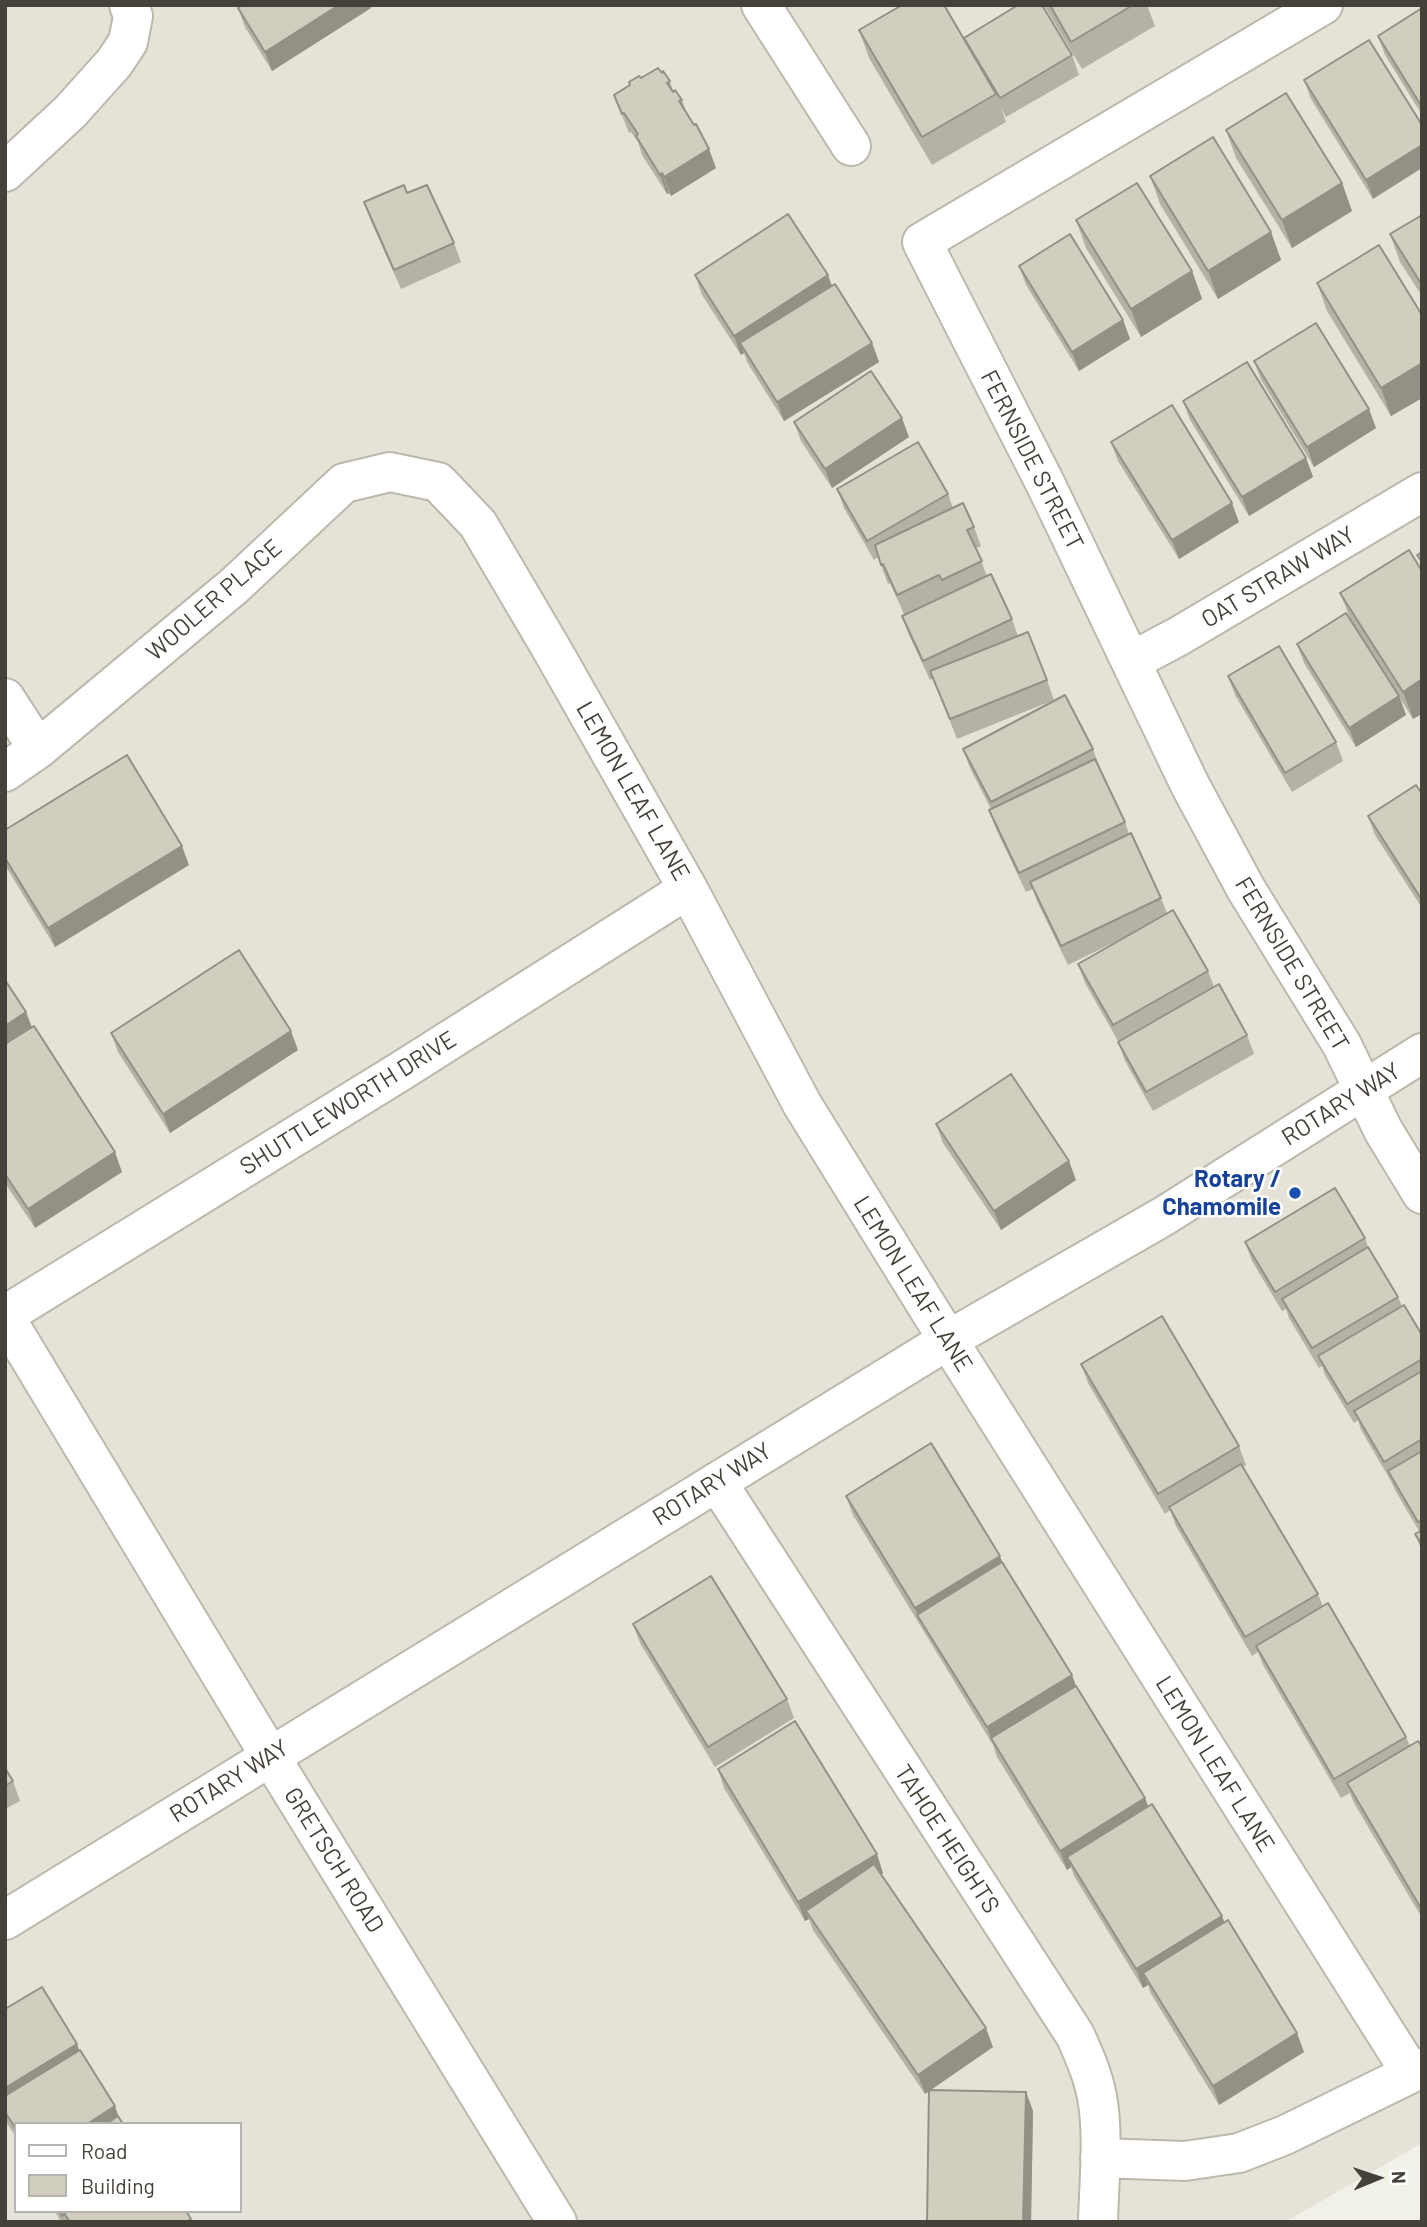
<!DOCTYPE html>
<html>
<head>
<meta charset="utf-8">
<style>
	body { margin:0 }
	#map { position:relative; width:1427px; height:2227px; overflow:hidden; background:#f2f1e8; font-family:Barlow,sans-serif }
	canvas { display:block }
	.frame { position:absolute; inset:0; border:7px solid #454138; pointer-events:none }
	.legend { position:absolute; left:14px; top:2122px; width:228px; height:91px; box-sizing:border-box; background:#fff; border:2px solid #b5b3af; margin:0; padding:9px 12px; list-style:none; font-size:21px; color:#454138 }
	.legend li { display:flex; align-items:center; gap:14px; height:35px }
	.legend b { width:35px; border:2px solid #b5b3af }
	.north { position:absolute; left:1343px; top:2143px; width:70px; height:70px; -webkit-text-stroke:5px #fff; paint-order:stroke; rotate:88deg; font-size:19px; font-weight:700; line-height:28px; text-align:center; color:#454138 }
	.north::after { content:''; display:block; margin:auto; width:24px; height:32px; background:#454138; clip-path:polygon(50% 0,100% 100%,50% 72%,0 100%) }
</style>
</head>
<body>
<div id="map">
<canvas width="1427" height="2227"></canvas>
<div class="frame"></div>
<ul class="legend">
<li><b style="height:9px;background:#fff"></b>Road</li>
<li><b style="height:19px;background:#d2cebf"></b>Building</li>
</ul>
<div class="north">N</div>
</div>
<script>
const ctx = document.querySelector('canvas').getContext('2d');
ctx.lineJoin = 'round';
function fillPath(path, color) { ctx.fillStyle = color; ctx.fill(path, 'evenodd'); }
function stroke(path, color, width, dash) { ctx.strokeStyle = color; ctx.lineWidth = width; ctx.lineCap = dash ? 'butt' : 'round'; ctx.setLineDash(dash || []); ctx.stroke(path); }
function drawText(font, color, halo, rows, align = 'center') {
  ctx.font = font + ' Barlow,sans-serif'; ctx.lineWidth = 5; ctx.setLineDash([]); ctx.textBaseline = 'middle'; ctx.strokeStyle = halo; ctx.fillStyle = color; for (const [text, x, y, turn = 0] of rows) {
    ctx.save(); ctx.translate(x, y); ctx.rotate((+turn || 0) * Math.PI / 180); ctx.textAlign = isNaN(turn) ? turn : align; if (halo) ctx.strokeText(text, 0, 0); ctx.fillText(text, 0, 0); ctx.restore();
  }
}
fillPath(new Path2D(`
	M5,5H1422V2143L1285,2222H5ZM16,2124H240V2211H16Z`), '#e5e3d7');
const minor = new Path2D(`
	M761,5L851,146
	M1323,5L922,242L1045,483L1190,785L1246,889L1342,1045L1383,1130L1422,1194
	M5,172L70,112L114,63L128,42L133,16L129,5
	M1132,661L1179,636L1422,492
	M5,698L38,749
	M5,772L38,749L234,586L344,483L390,472L438,482L478,524L551,648L688,889L802,1104L948,1340L1411,2073
	M5,1315L401,1071L688,889
	M5,1317L270,1756L557,2222
	M717,1482L1075,2035C1084,2055 1093,2075 1097,2097C1104,2134 1099,2183 1098,2222
	M1100,2158L1185,2161L1239,2153L1285,2135L1422,2068`);
const tertiary = new Path2D(`
	M5,1920L948,1340L1164,1216L1422,1053`);
stroke(minor, '#bcb9ac', 42);
stroke(tertiary, '#bcb9ac', 42);
stroke(minor, '#fff', 38);
stroke(tertiary, '#fff', 38);
fillPath(new Path2D(`
	M239,5H370L371,8L272,71L245,27L238,8L240,7Z
	M1044,5H1147L1155,26L1082,69Z
	M1422,8V115L1385,55L1378,36Z
	M859,30L1072,55L1079,75L1006,117L1001,108L1006,122L932,165L869,58Z
	M1369,40L1373,199L1311,99L1304,80Z
	M662,73L670,81L673,91L682,100L687,114L716,168L671,196L669,193L667,194L642,155L638,142L631,132L629,133L614,95L641,78Z
	M1226,130L1342,183L1352,211L1292,248L1236,158Z
	M1150,176L1271,232L1281,260L1218,299L1160,204Z
	M407,193L454,243L461,262L401,289L371,221L364,202Z
	M1422,215V296L1400,262L1390,234Z
	M1076,220L1192,271L1202,299L1141,337L1086,248Z
	M1019,266L1123,320L1130,339L1079,371L1026,285Z
	M695,275L832,286L872,343L879,362L784,421L747,362L744,353L741,355L702,295Z
	M1317,283L1422,315V398L1391,416L1327,311Z
	M1254,361L1376,428L1314,467L1261,380Z
	M1183,401L1306,458L1313,477L1249,516L1190,420Z
	M794,422L909,437L832,488L801,441Z
	M1111,442L1239,522L1179,559L1118,461Z
	M837,489L948,494L953,508L974,527L981,546L976,548L987,576L1012,619L1018,636L1047,680L1054,700L957,739L933,678L930,680L909,635L902,616L946,594L904,614L890,583L888,584L878,557L874,560L844,508Z
	M1409,550L1413,719L1400,698L1406,715L1356,747L1304,663L1297,644L1350,618L1340,593Z
	M1228,676L1336,742L1343,761L1292,792L1235,695Z
	M963,749H1093L1100,768L1125,822L1129,834L1161,898L1167,913L1208,971L1214,987L1247,1035L1254,1054L1153,1111L1125,1061L1118,1041L1085,983L1078,964L1121,939L1068,965L1037,901L1033,889L1026,892L996,829L989,810L991,809L970,768Z
	M1422,794V908L1375,835L1368,816Z
	M5,830L189,865L55,947L5,865Z
	M5,980L26,1012L32,1027L122,1172L35,1228L5,1183Z
	M111,1033L298,1050L170,1133L118,1052Z
	M936,1124L1076,1180L1001,1230L943,1143Z
	M1365,1238L1368,1247L1398,1297L1402,1306L1422,1335V1545L1419,1531L1395,1490L1391,1481L1361,1430L1358,1420L1354,1423L1325,1375L1322,1366L1319,1368L1289,1318L1286,1309L1282,1311L1252,1261L1245,1242Z
	M1081,1364L1239,1446L1246,1465L1243,1467L1318,1594L1323,1607L1406,1737L1410,1746L1422,1747V1918L1354,1803L1350,1793L1341,1798L1263,1665L1258,1652L1252,1656L1176,1526L1170,1510L1165,1514L1088,1383Z
	M846,1496L1002,1562L1076,1686L1145,1798L1148,1806L1222,1916L1224,1923L1304,2052L1219,2105L1150,1992L1148,1985L1143,1988L1074,1876L1071,1867L1067,1870L997,1757L993,1745L853,1515Z
	M1415,1534L1422,1545V1552Z
	M633,1624L787,1699L794,1718L715,1767L640,1643Z
	M5,1768L13,1781L20,1801L5,1809Z
	M718,1769L883,1873L881,1874L993,2047L930,2090L1026,2092L1033,2111L1031,2222H927L929,2091L925,2094L813,1930L809,1919L805,1921L724,1788Z
	M5,2009L77,2044L79,2050L16,2124V2137L5,2120Z
	M55,2211H186L192,2222H61Z`), '#b5b1a4');
fillPath(new Path2D(`
	M339,5H370L371,8L272,71L265,52Z
	M1422,145V168L1373,199L1366,180Z
	M709,149L716,168L671,196L664,177Z
	M662,173L669,193L667,194L660,175Z
	M1342,183L1352,211L1292,248L1282,220Z
	M1271,232L1281,260L1218,299L1208,271Z
	M1192,271L1202,299L1141,337L1131,309Z
	M828,275L835,294L740,343L744,353L741,355L734,336Z
	M1123,320L1130,339L1079,371L1072,352Z
	M872,343L879,362L784,421L777,402Z
	M1422,363V398L1391,416L1381,388Z
	M1369,409L1376,428L1314,467L1307,447Z
	M902,418L909,437L832,488L825,469Z
	M1306,458L1313,477L1249,516L1242,497Z
	M1232,503L1239,522L1179,559L1172,540Z
	M1422,679V714L1413,719L1403,692Z
	M1399,696L1406,715L1356,747L1349,728Z
	M182,846L189,865L55,947L48,928Z
	M26,1012L33,1031L5,1049V1026Z
	M291,1031L298,1050L170,1133L163,1114Z
	M115,1152L122,1172L35,1228L28,1209Z
	M1069,1161L1076,1180L1001,1230L994,1211Z
	M1000,1556L1007,1575L918,1616L915,1608Z
	M1072,1675L1079,1694L991,1739L987,1727Z
	M1145,1798L1152,1817L1067,1857L1071,1867L1067,1870L1060,1851Z
	M877,1854L883,1873L810,1918L806,1911L809,1919L805,1921L798,1902Z
	M1222,1916L1229,1935L1143,1973L1148,1985L1143,1988L1136,1969Z
	M986,2028L993,2047L925,2094L918,2075Z
	M1297,2033L1304,2052L1219,2105L1213,2086Z
	M77,2044L83,2063L5,2111V2088Z
	M1026,2092L1033,2111L1031,2222H1023Z
	M115,2106L121,2124H87Z`), '#939086');
const building = new Path2D(`
	M242,5H339L265,52L238,8Z
	M902,5H944L996,94L922,137L859,30Z
	M1018,5H1042L1072,55L1000,98L964,38Z
	M1050,5H1133L1071,42Z
	M1422,8V107L1378,36Z
	M1369,40L1422,125V145L1366,180L1304,80Z
	M658,68L662,73L663,71L670,81L667,83L673,92L675,90L682,100L679,101L694,125L696,124L709,149L664,177L662,173L660,175L636,136L638,134L624,113L622,114L614,95L630,85L629,82L639,76L641,78Z
	M1286,93L1342,183L1282,220L1226,130Z
	M1213,137L1271,232L1208,271L1150,176Z
	M1137,183L1192,271L1131,309L1076,220Z
	M404,185L407,193L427,185L454,243L394,270L364,202Z
	M788,214L828,275L734,336L695,275Z
	M1422,215V285L1390,234Z
	M1070,234L1123,320L1072,352L1019,266Z
	M1379,245L1422,315V363L1381,388L1317,283Z
	M835,284L872,343L777,402L740,343Z
	M1316,323L1369,409L1307,447L1254,361Z
	M1247,362L1306,458L1242,497L1183,401Z
	M871,371L902,418L825,469L794,422Z
	M1172,405L1232,503L1172,540L1111,442Z
	M918,442L948,494L867,541L837,489Z
	M963,503L974,527L967,530L982,561L942,580L939,575L897,595L883,564L881,565L875,545Z
	M1409,550L1422,571V679L1403,692L1340,593Z
	M1422,552V562L1417,555Z
	M991,574L1012,619L923,661L902,616Z
	M1346,613L1399,696L1349,728L1297,644Z
	M1028,632L1047,680L950,719L930,671Z
	M1279,646L1336,742L1285,773L1228,676Z
	M1065,695L1093,749L991,802L963,749Z
	M127,755L182,846L48,928L5,858V830Z
	M1095,759L1125,822L1019,873L989,810Z
	M1416,785L1422,794V900L1368,816Z
	M1131,833L1161,898L1061,946L1030,882Z
	M1173,910L1208,971L1113,1025L1078,964Z
	M239,950L291,1031L163,1114L111,1033Z
	M5,980L26,1012L5,1026Z
	M1219,984L1247,1035L1146,1092L1118,1042Z
	M34,1026L115,1152L28,1209L5,1174V1044Z
	M1011,1074L1069,1161L994,1211L936,1124Z
	M1335,1188L1365,1238L1275,1292L1245,1242Z
	M1368,1247L1398,1297L1312,1348L1282,1299Z
	M1404,1305L1422,1335V1359L1347,1404L1318,1356Z
	M1162,1316L1239,1446L1158,1494L1081,1364Z
	M1422,1371V1439L1384,1462L1354,1411Z
	M931,1443L1000,1556L915,1608L846,1496Z
	M1422,1451V1520L1418,1522L1388,1471Z
	M1241,1464L1318,1594L1245,1637L1169,1507Z
	M1422,1530V1545L1415,1534Z
	M1002,1562L1072,1675L987,1727L917,1615Z
	M711,1576L787,1699L708,1747L633,1624Z
	M1328,1603L1406,1737L1334,1779L1256,1646Z
	M1076,1686L1145,1798L1060,1851L991,1738Z
	M795,1721L877,1854L798,1902L718,1769Z
	M1418,1741L1422,1747V1910L1347,1783Z
	M5,1768L13,1781L5,1786Z
	M1152,1804L1222,1916L1136,1969L1067,1857Z
	M874,1864L986,2028L918,2075L806,1911Z
	M1228,1920L1297,2033L1213,2086L1143,1973Z
	M42,1987L77,2044L5,2088V2009Z
	M80,2050L115,2106L87,2124H16V2129L5,2112V2096Z
	M929,2090L1026,2092L1023,2222H927Z
	M118,2116L123,2124H106Z
	M60,2211H67L62,2216Z
	M67,2211H186L191,2219L186,2222H70L64,2213Z`);
fillPath(building, '#d2cebf');
stroke(building, '#939086', 2);
for (const [x, y, r, color] of [
	[1295,1193,7,"#1a4fb4"]
]) { const dot = new Path2D(); dot.arc(x, y, r, 0, 2 * Math.PI); ctx.fillStyle = color; ctx.fill(dot); stroke(dot, '#fff', 2.5); }
drawText('24px', '#454138', '#fff', [
	["FERNSIDE STREET",1032,460,63],
	["OAT STRAW WAY",1278,577,-31],
	["WOOLER PLACE",214,600,-41],
	["LEMON LEAF LANE",633,791,60],
	["FERNSIDE STREET",1292,964,59],
	["SHUTTLEWORTH DRIVE",348,1103,-32],
	["ROTARY WAY",1341,1104,-32],
	["LEMON LEAF LANE",913,1284,58],
	["ROTARY WAY",712,1484,-32],
	["LEMON LEAF LANE",1215,1764,58],
	["ROTARY WAY",229,1781,-32],
	["TAHOE HEIGHTS",947,1839,57],
	["GRETSCH ROAD",334,1860,58]
]);
drawText('bold 24px', '#164399', '#fff', [
	["Rotary /",1281,1179],
	["Chamomile",1281,1207]
], 'right');
</script>
</body>
</html>
